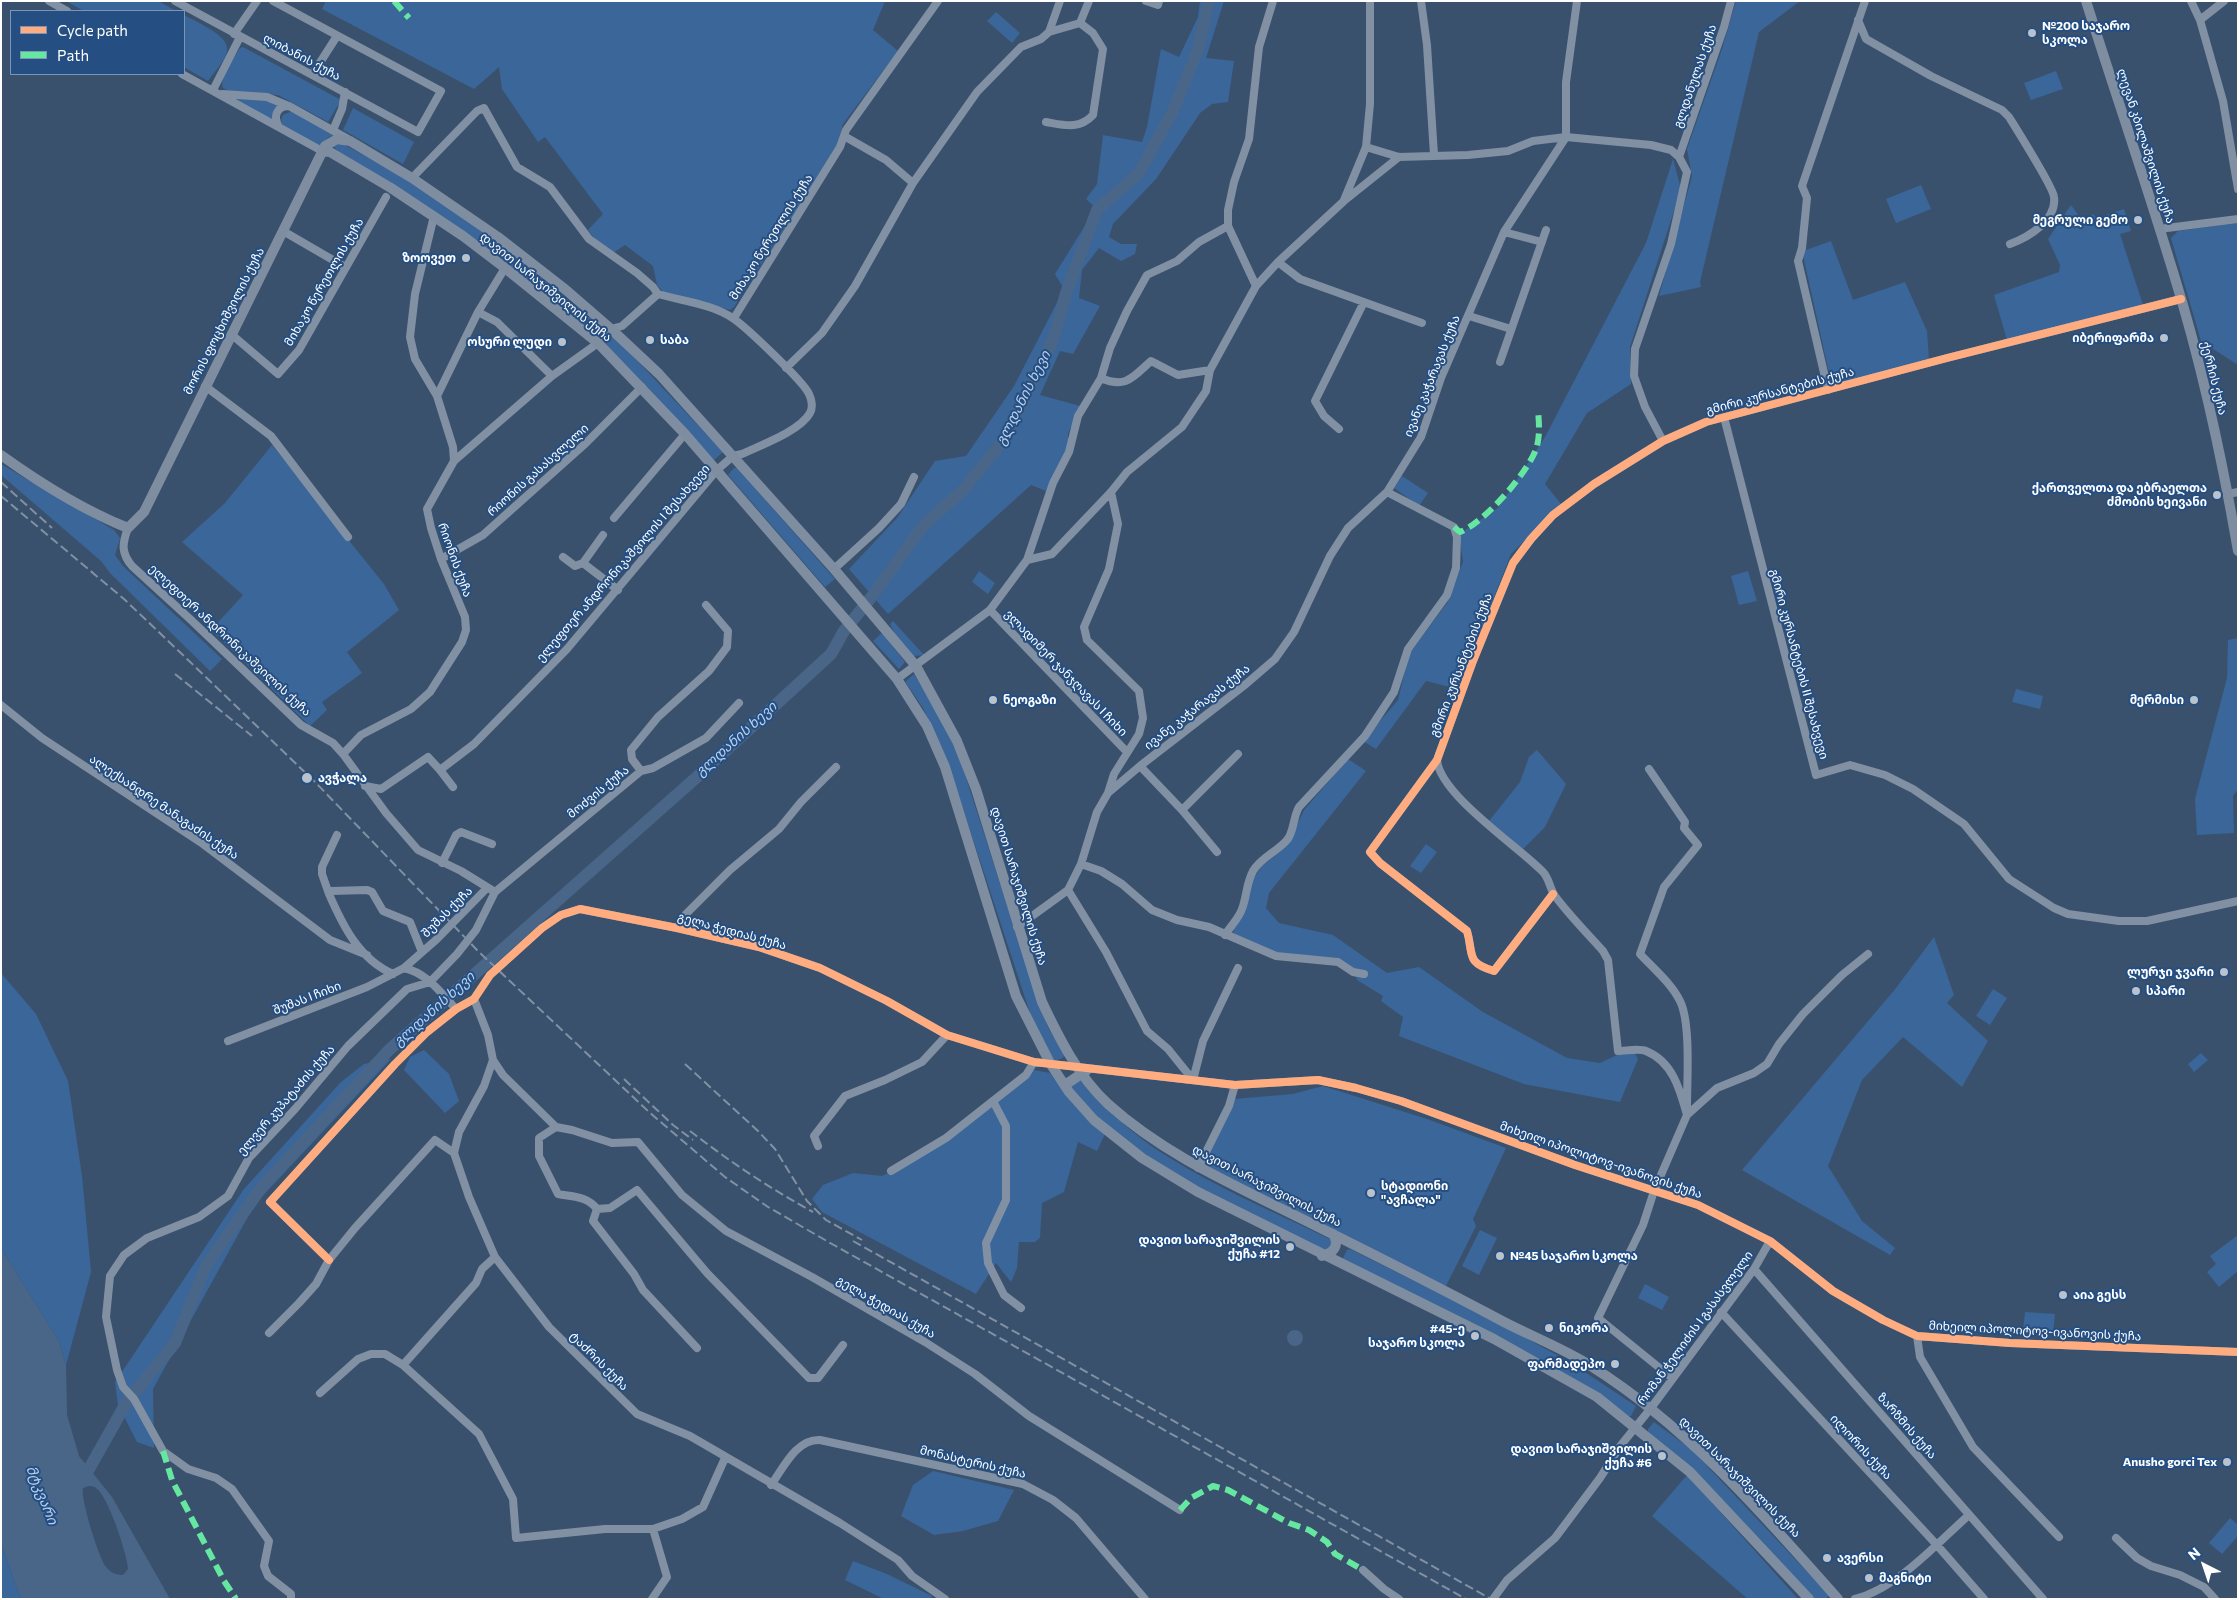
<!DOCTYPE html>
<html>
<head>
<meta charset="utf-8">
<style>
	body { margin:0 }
	#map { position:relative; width:2239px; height:1600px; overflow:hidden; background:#3a516d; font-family:Commissioner,sans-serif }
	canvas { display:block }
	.frame { position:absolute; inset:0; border:2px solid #fff; pointer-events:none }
	.legend { position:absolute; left:10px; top:10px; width:175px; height:65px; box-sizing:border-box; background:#254f82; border:1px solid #7c95b4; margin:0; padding:6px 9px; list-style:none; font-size:15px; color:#fff }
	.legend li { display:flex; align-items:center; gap:10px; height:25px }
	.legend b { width:25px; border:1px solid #7c95b4 }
	.north { position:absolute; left:2179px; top:1540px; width:50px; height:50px; -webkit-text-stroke:4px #254f82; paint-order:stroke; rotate:319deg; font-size:14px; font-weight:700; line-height:20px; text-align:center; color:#fff }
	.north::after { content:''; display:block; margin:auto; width:18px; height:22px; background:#fff; clip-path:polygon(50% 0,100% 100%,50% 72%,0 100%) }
</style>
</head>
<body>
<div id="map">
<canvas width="2239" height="1600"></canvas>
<div class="frame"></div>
<ul class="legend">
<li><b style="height:6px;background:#ffac80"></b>Cycle path</li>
<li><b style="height:6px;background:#66e7a1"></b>Path</li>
</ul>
<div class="north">N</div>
</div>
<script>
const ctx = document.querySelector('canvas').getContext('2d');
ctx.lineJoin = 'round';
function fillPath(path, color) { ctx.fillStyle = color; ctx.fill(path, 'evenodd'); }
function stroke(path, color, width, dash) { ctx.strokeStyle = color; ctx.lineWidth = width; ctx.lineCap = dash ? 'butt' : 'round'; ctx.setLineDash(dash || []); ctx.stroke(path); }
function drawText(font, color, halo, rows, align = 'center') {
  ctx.font = font + ' Commissioner,"Noto Sans Georgian",sans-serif'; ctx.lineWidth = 4; ctx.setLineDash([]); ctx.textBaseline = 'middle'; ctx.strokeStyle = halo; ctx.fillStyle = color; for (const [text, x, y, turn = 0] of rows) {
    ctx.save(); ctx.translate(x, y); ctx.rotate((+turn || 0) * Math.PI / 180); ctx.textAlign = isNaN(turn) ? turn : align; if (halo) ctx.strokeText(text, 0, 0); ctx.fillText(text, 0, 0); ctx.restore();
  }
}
fillPath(new Path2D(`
	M66,1H158L176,11H84Z
	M326,1H885L873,30L898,51L843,124L837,147L734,307L730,310L663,292L657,285L653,266L625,245L613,253L594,238L588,230L603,214L545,137L538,142L502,89L499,67L474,89L322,9Z
	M1200,1H1224L1206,58L1234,61L1228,102L1212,104L1200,113L1156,179L1113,224L1109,237L1121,244H1137L1135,254L1121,261L1099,248L1082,270L1079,298L1100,306L1073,354L1060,351L1040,395L1080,406L1068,434V450L1046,491L1031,485L888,614L849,569L897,518L935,461L966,456L1014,386L1064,289L1055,274L1096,208L1086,199L1097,184L1103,135L1142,142L1147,127L1161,49L1179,57L1198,17Z
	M1736,1H1800L1759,32L1700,282L1701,287L1659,296L1692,176L1687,149L1722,49Z
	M996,12L1020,33L1012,43L987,21Z
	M184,15C196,22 230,35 227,51C225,61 214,72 208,81L184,67Z
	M243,47L341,100L328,122L278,95L230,92L223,88C219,77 234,58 240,48Z
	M2056,71L2063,89L2031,100L2024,83Z
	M227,97L266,100L281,106L274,110L272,120Z
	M353,108L414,142L403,164L343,130Z
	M292,111L335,135L329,137L319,146L283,126L281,120L283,115Z
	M334,143L343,144L395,172L486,232L602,328L596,335H594L342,155L333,146Z
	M1673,159L1681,189L1630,347L1631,384L1587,413L1545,484L1561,504L1511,554L1458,689L1426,681L1376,749L1363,741L1398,700L1409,654L1447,603L1463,562L1459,534L1498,508L1545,437L1646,243Z
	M1921,185L1931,209L1896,223L1886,199Z
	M2071,205L2081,219L2093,214L2097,218L2124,209L2131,231L2120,234L2143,305L2007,340L1994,295L2059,272L2060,265L2048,239Z
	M2238,223V365L2201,341L2171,238L2178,231Z
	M1831,241L1853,300L1905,282L1927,331L1929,360L1834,385L1831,382L1803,255L1806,250Z
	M613,337H615L723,452L714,460L607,346L606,343Z
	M272,445L384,584L399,610L347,652L362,673L322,702L327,710L310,726L211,630L243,595L182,542L225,503Z
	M1,464L114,530L120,538L115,555L123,566L222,659L210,671L110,573L101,561L1,475Z
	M734,468H737L835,579L825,587L728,475Z
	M1402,476L1428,493L1419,506L1394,488Z
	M979,571L995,583L988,594L972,582Z
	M1748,571L1757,601L1739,605L1731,576Z
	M893,621L924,655L913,656L895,634L890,624Z
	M882,633L905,662L899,669L873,641Z
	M2238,638V789L2233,796L2234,833L2197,835L2195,799L2227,678L2228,640Z
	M914,674L941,719L960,759L1039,1005L1048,1027L1064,1055L1063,1058L1054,1061L1035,1028L949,766L923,708L906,683V681Z
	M2016,689L2043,696L2040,709L2012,702Z
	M1537,750L1566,784L1545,827L1523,849L1489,821L1520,782L1529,757Z
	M1348,759L1366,771L1269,893L1266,908L1279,923L1333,935L1387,973L1419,967L1483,1012L1567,1058L1600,1063L1621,1053H1635L1638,1059L1620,1102L1524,1084L1399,1036L1403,1017L1381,1001L1383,996L1357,980L1354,970L1337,958L1283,955L1233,936L1234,929L1246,910L1248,887L1262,866L1281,851L1290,840L1304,810Z
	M1426,844L1437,852L1421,873L1410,866Z
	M1934,937L1954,995L1947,1003L1988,1041L1962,1087L1903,1037L1862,1080L1828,1166L1862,1221L1895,1248L1890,1255L1742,1170L1896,988Z
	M1,973L36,1014L68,1081L82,1176L91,1272L66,1365L58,1340L1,1248Z
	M1993,989L2007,998L1990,1025L1976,1016Z
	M424,1050L449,1074L459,1101L445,1113L404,1070L410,1057Z
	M2201,1053L2208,1060L2194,1072L2188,1064Z
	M391,1059L255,1204L153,1389L154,1448L137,1442L118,1405L115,1382L132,1357L244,1189L341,1082L364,1064Z
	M1034,1070L1050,1073L1093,1125L1105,1134L1097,1151L1078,1142L1064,1192L1042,1203L1040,1238L1035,1242H1019L1017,1268L1011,1282L996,1263L976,1294L822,1212L812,1199L823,1185L853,1173L882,1176L911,1162L967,1126Z
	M1077,1079H1080C1101,1104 1124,1126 1150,1145C1207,1184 1272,1211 1334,1241L1327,1253C1237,1208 1137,1167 1070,1088Z
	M1323,1086L1427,1119L1506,1148L1473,1219L1476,1226L1446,1286L1203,1166L1234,1099L1293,1094Z
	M1480,1230L1497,1238L1479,1275L1462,1266Z
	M2238,1235V1271L2219,1287L2207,1272L2216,1264L2210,1256Z
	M1350,1249L1481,1314L1568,1361L1636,1406L1631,1416H1627L1346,1262L1343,1258L1347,1250Z
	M1645,1284L1669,1297L1662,1310L1638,1298Z
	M2025,1312L2055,1314L2053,1334L2023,1331Z
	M1654,1422L1691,1449L1829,1595L1827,1598L1812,1599L1648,1432V1429Z
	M933,1471L1014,1490L998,1521L963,1531L934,1535L901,1516L913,1485Z
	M1687,1475L1798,1599H1748L1652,1516Z
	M2230,1518L2238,1525V1536L2222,1554L2209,1543Z
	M1,1543L21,1599H1Z
	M853,1561L887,1574L932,1596L930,1599H884L845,1580Z`), '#3a6699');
fillPath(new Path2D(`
	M1,1248L58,1340L66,1365L67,1415L79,1456L112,1497L170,1599H21L1,1543ZM88,1486C90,1486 94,1486 96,1488C108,1496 127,1553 128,1569L123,1575C116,1575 111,1573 106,1567C99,1558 80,1498 83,1488Z
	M1287 1338a8 8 0 1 1 16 0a8 8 0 1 1-16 0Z`), '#496689');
stroke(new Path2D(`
	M136,1391L175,1343L206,1266L261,1188L389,1050L698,776L831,654L844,631L873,595L923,526L964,489L1003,441L1053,340L1066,293L1097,210L1139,173L1173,111L1198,49L1209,1
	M77,1481L89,1469L129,1398`), '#496689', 12);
stroke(new Path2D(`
	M49,1L67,11
	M175,1L418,132L441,91L273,1
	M1146,1L1158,5L1159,1
	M1421,1L1427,45L1434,155
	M2191,1L2200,20L2223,101L2238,189
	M1858,20L1866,39L1931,76L2002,110L2009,117C2017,130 2053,187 2054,197C2057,220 2029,237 2010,244
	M2200,20L2224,1
	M1080,23L1089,1
	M1049,32L1060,1
	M234,34L257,1
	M182,74L322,151
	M312,75L337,36
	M213,90L240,37
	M222,94L267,97L291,107L348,139
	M1046,122C1064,125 1079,130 1093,115L1103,49L1093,33L1080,23
	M279,127C273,117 276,106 289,106
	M333,130L342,109L345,92
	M844,136L886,160L913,183
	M1366,147L1399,157L1468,155L1508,151L1533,141L1566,137L1651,145L1671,150L1679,157L1687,172L1671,244L1635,349L1634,376L1645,407L1663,441
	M1679,157L1724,27L1731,1
	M1344,200L1366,147L1370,104V1
	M2159,229L2238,219
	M283,231L345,267
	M1504,232L1542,242
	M1278,262L1300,279L1422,323
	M1256,286L1228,226V210L1234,182L1249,139L1259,47L1273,1
	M478,312L497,322L552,376
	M1469,316L1511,329
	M734,318L840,147L846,130L938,1
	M231,334L278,374L299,350L386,197
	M1500,362L1546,230
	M786,368L822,333L855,286L913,183L977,92L1021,47L1041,39L1049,32L1080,23
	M1210,370L1178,375L1151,361C1133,377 1126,389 1101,378L1110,348L1127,311L1147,275L1177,261L1199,242L1228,226
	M205,386L271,436L348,537
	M1828,390L1798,261L1802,248L1807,198L1802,186L1865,1
	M437,396L478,312L505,268
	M1724,417L1816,775L1850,765L1885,775L1913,789L1964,824L2009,879L2054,908L2068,914L2119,921H2147L2238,901
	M1339,429L1324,416L1315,401L1364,302
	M454,461L552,376L598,343L611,329L622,326L658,294
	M2228,494L2238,492
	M614,518L685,434
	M128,528C122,544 121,553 132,566L190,619L301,725L333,743L343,754L386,813L418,850L461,871L495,892
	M603,535L583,563L618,590
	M563,557L575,566L583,563
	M441,559L483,535L586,443L642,387
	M1027,560L1053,483L1069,452L1078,416L1101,378
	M834,569L879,528L901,504L914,477
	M990,610L1127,752
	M897,679L990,610L1027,560L1052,554L1111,492L1127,472L1182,427L1206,391L1210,370L1256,286L1278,262L1344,201L1399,157
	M1,705L42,738L203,844L330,940L367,955
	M343,754L361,735L411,709L430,692L462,642L466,630L465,617L441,559L431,528L427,509L454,461L453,447L437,396L415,359L410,337L415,294L434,216
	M1437,760C1440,795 1518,846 1543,872C1549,878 1550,889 1555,896C1569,915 1587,933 1603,951L1608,960L1618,1051C1626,1051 1639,1048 1646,1051C1673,1062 1680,1090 1687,1115L1654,1191L1643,1225L1598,1318L1672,1378
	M1140,766L1182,810L1217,852
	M1649,769L1685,822L1684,828L1698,845L1664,887L1640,954C1654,969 1671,983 1680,1001C1691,1023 1687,1080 1687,1106
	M440,770L453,787
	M641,771L632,759L631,750L658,717L709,671L727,647L728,631L706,605
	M365,786L381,789L428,757L440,770L474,744L567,649L717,470L733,456L742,454C761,445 800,431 810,413C813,408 812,400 809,394C804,382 747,328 734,319C713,304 682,301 658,294L653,287L637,273L589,239L550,187L517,167L484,108L477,111L412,178
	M1108,793L1114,774L1139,734L1143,718L1139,691L1087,640L1084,627L1109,569L1118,524L1111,492
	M1182,810L1238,754
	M442,863L456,835L461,832L492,844
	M1081,864L1101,871L1122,884L1152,910L1177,920L1209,927L1276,956L1338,962L1353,972L1364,974
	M1068,890L1106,952L1147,1031L1168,1049L1193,1080
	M495,892L641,771L653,768L706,738L739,703
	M329,894L322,874V867L337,835
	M1553,894L1494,971C1465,962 1474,955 1467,931L1380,863L1370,852L1437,760L1473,661L1513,563L1531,539L1553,515L1594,484L1663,441L1706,422L1947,358L2181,299
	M1017,927L1068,890L1081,864L1097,812L1108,793L1140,766L1246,684L1275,659L1294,632L1330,556L1348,528L1387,492L1421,437L1441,378L1504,232L1566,137V82L1577,1
	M677,928L686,914L730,870L779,829L801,802L836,767
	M1225,935C1230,927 1239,918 1242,909C1247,896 1246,884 1253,871C1261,857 1277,852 1287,840C1294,832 1293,817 1299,807L1365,736L1394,692L1408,649L1447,595L1456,568L1457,537L1454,527L1387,492
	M404,968C427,973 440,992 456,1009
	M393,974C359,959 343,926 329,894L331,891L367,890L372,892L383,911L410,922L422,952
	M474,999L488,1035L493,1060L484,1086L459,1132L454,1153L469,1197L495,1257L549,1327L637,1414L690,1436L840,1523L898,1560L912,1576L945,1599
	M228,1041L367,987L404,968L437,939L487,888
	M493,1060L503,1075L556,1127L572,1130L612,1143L638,1142L682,1195L726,1231L812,1277L925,1342L975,1374L1029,1416L1180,1510
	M1193,1080L1203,1041L1238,968
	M993,1101L1006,1126V1200L986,1243L988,1263L1004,1295L1021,1308
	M1687,1115L1717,1088L1754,1073L1767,1064L1779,1044L1803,1014L1842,975L1868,954
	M556,1127L539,1138V1156L558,1194C573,1197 587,1196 597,1209L593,1221L634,1274L643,1290L697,1348
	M818,1146L814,1136L845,1096L885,1080L922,1062L947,1035
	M1198,1168L1229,1106L1235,1085
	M891,1171L946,1138L1026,1075L1034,1062
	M597,1209L610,1208L637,1190L707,1273L809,1378H818L843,1345
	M329,1260L270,1202L395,1064L427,1032L456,1009L474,999L490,975L542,928L561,915L580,909L677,928L759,947L820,968L887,1001L947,1035L1034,1062L1235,1085L1318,1080L1356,1088L1401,1101L1575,1165L1698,1205L1770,1241L1833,1291L1883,1320L1917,1336L2010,1343L2238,1352
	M1754,1269L2043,1599
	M1721,1312L1936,1544L1984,1599
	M269,1333L299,1303L316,1284L329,1260L355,1228L435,1140L454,1153
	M1917,1336L1920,1357L1973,1447L2059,1537
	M403,1365L476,1283L482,1269L495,1257
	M320,1393L358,1359L371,1354H385L403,1365L479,1434L513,1499L516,1538L605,1529H653L682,1519L703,1507L725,1458
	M771,1485C784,1467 796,1439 820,1440L1023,1484L1053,1500L1076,1518L1145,1599
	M2116,1538L2137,1558L2151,1566L2180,1575L2204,1587L2215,1599
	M1363,1570L1384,1589L1399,1599
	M291,1599V1594L268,1576L264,1566L269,1541L232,1489L216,1478L188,1469L163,1451L134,1399L123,1387L117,1370L106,1317L110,1276L124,1255L147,1238L199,1217L228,1196L249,1158L295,1109L348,1046L407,989L430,982L457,954L476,930L495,892
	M652,1599L667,1577L653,1529
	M1493,1599L1507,1580L1555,1538L1600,1478L1621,1445L1651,1408L1754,1269L1770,1241
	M1855,1599C1898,1588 1936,1544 1969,1515`), '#8191a3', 8);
stroke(new Path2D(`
	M2086,1C2115,92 2146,183 2174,275C2202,365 2222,458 2238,551
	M322,151L330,152L391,188L463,236L505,268L598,343L685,434L897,679L927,726L945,767L1016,996L1050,1063L1069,1092L1094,1120L1142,1158L1198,1192L1494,1339L1597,1397L1690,1472L1809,1599
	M1,455C40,483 83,510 128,528L144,512L325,146L337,139L350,141L412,178L498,237L566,290L611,329L659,374L834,569L916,666L957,741L976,789L1042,1002C1059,1038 1078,1076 1108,1104C1159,1150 1221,1179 1282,1209C1357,1246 1431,1283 1504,1322C1533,1337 1564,1349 1591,1366C1688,1427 1763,1514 1838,1599
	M1065,1085L1087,1070
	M1322,1256C1334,1253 1340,1245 1333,1234`), '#7f8da1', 10);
stroke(new Path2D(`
	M1,482L52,528
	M1,496L124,599L185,657L316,783L478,951L649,1112L725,1177L768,1207L832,1244L1466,1599
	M175,674L252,736
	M685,1064L758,1131L775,1149L807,1201L826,1220L862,1240
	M624,1079L673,1125L693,1140
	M690,1131C729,1161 769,1188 813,1212
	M853,1241L1491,1599`), '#8191a3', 2, [9, 4]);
stroke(new Path2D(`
	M394,1L409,18
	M1454,527L1460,532C1484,523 1530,471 1537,446C1540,435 1539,421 1538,411
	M163,1451L172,1480L224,1581L236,1599
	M1180,1510L1191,1498L1213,1486L1228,1490L1289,1523L1309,1530L1327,1542L1335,1554L1363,1570`), '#66e7a1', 6, [12, 6]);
stroke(new Path2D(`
	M1553,894L1494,971C1465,962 1474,955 1467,931L1380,863L1370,852L1437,760L1473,661L1513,563L1531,539L1553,515L1594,484L1663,441L1706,422L1947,358L2181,299
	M329,1260L270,1202L395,1064L427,1032L456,1009L474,999L490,975L542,928L561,915L580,909L677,928L759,947L820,968L887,1001L947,1035L1034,1062L1235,1085L1318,1080L1356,1088L1401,1101L1575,1165L1698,1205L1770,1241L1833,1291L1883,1320L1917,1336L2010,1343L2238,1352`), '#ffac80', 8);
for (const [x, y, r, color] of [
	[2032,33,5,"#bac2cc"],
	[2138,220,5,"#bac2cc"],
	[466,258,5,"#bac2cc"],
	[2164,338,5,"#bac2cc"],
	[650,340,5,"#bac2cc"],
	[562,342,5,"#bac2cc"],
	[2217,495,5,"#bac2cc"],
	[993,700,5,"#bac2cc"],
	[2194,700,5,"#bac2cc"],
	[307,778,6,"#bac2cc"],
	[2224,972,5,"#bac2cc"],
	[2136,991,5,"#bac2cc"],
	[1371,1193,5,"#bac2cc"],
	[1290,1247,5,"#bac2cc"],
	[1500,1256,5,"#bac2cc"],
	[2063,1295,5,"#bac2cc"],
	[1549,1328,5,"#bac2cc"],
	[1475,1336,5,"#bac2cc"],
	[1615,1364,5,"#bac2cc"],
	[1662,1456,5,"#bac2cc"],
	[2227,1462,5,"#bac2cc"],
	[1827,1558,5,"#bac2cc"],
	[1869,1578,5,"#bac2cc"]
]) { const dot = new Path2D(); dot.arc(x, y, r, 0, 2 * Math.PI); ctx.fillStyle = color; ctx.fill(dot); stroke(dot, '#254f82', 2); }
drawText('bold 12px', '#fff', '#254f82', [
	["№200 საჯარო",2042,26,"left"],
	["სკოლა",2042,40,"left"],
	["მეგრული გემო",2128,220],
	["ზოოვეთ",456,258],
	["იბერიფარმა",2154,338],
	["საბა",660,340,"left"],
	["ოსური ლუდი",552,342],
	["ქართველთა და ებრაელთა",2207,488],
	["ძმობის ხეივანი",2207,502],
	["ნეოგაზი",1003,700,"left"],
	["მერმისი",2184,700],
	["ავჭალა",318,778,"left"],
	["ლურჯი ჯვარი",2214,972],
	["სპარი",2146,991,"left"],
	["სტადიონი",1381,1186,"left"],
	["\"ავჩალა\"",1381,1200,"left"],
	["დავით სარაჯიშვილის",1280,1240],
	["ქუჩა #12",1280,1254],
	["№45 საჯარო სკოლა",1510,1256,"left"],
	["აია გესს",2073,1295,"left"],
	["ნიკორა",1559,1328,"left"],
	["#45-ე",1465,1329],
	["საჯარო სკოლა",1465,1343],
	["ფარმადეპო",1605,1364],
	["დავით სარაჯიშვილის",1652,1449],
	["ქუჩა #6",1652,1463],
	["Anusho gorci Tex",2217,1462],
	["ავერსი",1837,1558,"left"],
	["მაგნიტი",1879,1578,"left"]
], 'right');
drawText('12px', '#fff', '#254f82', [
	["ლიბანის ქუჩა",302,57,28],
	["გლდანულას ქუჩა",1695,76,-71],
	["ლევან კბილაშვილის ქუჩა",2146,146,72],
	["მიხაკო წერეთლის ქუჩა",771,237,-58],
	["მიხაკო წერეთლის ქუჩა",324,282,-60],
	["დავით სარაჯიშვილის ქუჩა",546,287,39],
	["მორის ფოცხიშვილის ქუჩა",224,321,-63],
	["ივანე კაჭარავას ქუჩა",1432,376,-68],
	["ქერჩის ქუჩა",2214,378,76],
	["გმირი კურსანტების ქუჩა",1780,391,-15],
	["რიონის გასასვლელი",538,470,-42],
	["რიონის ქუჩა",455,560,70],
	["ელეფთერ ანდრონიკაშვილის I შესახვევი",623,563,-49],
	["ელეფთერ ანდრონიკაშვილის ქუჩა",230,640,43],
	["გმირი კურსანტების II შესახვევი",1799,664,75],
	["გმირი კურსანტების ქუჩა",1461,665,-69],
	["ვლადიმერ ჯანჯღავას I ჩიხი",1066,673,46],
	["ივანე კაჭარავას ქუჩა",1197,707,-38],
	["მოძვის ქუჩა",598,792,-39],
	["ალექსანდრე მანაგაძის ქუჩა",164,807,34],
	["დავით სარაჯიშვილის ქუჩა",1019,886,73],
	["შუშას ქუჩა",447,912,-45],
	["გელა ჭედიას ქუჩა",732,931,15],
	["შუშას I ჩიხი",307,998,-21],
	["ელვერ კუპატაძის ქუჩა",286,1100,-49],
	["მიხეილ იპოლიტოვ-ივანოვის ქუჩა",1601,1160,19],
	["დავით სარაჯიშვილის ქუჩა",1267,1186,27],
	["გელა ჭედიას ქუჩა",886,1307,30],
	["რომან ჭელიძის I გასასვლელი",1695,1328,-54],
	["მიხეილ იპოლიტოვ-ივანოვის ქუჩა",2035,1331,3],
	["ტაძრის ქუჩა",599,1361,45],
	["ზარზმის ქუჩა",1907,1426,49],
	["ილორის ქუჩა",1861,1447,47],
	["მონასტერის ქუჩა",973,1462,13],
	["დავით სარაჯიშვილის ქუჩა",1740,1477,45]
]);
drawText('italic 14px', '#b9d2ef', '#254f82', [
	["გლდანის ხევი",1023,398,-63],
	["გლდანის ხევი",736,739,-42],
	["გლდანის ხევი",434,1009,-42],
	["მტკვარი",42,1495,68]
]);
</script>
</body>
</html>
